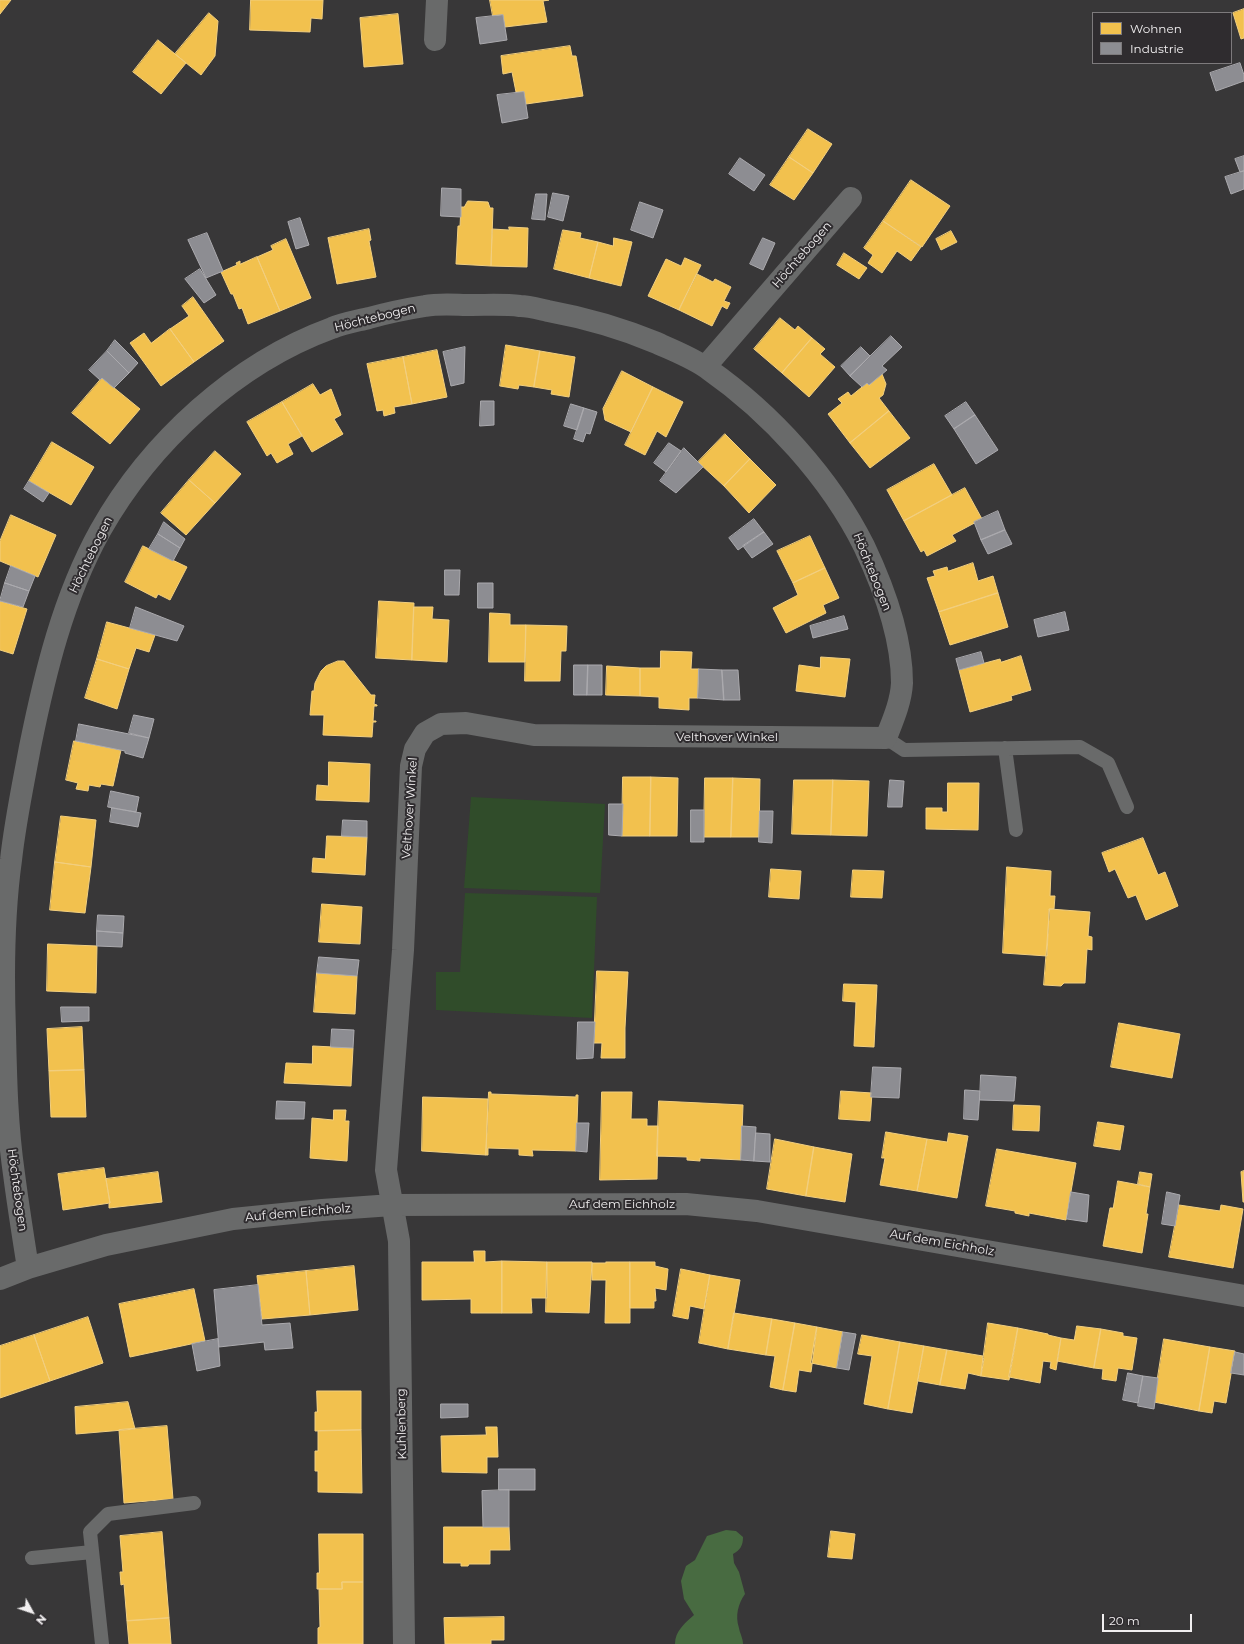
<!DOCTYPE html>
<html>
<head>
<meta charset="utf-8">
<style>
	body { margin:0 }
	#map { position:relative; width:1244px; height:1644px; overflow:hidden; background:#383738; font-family:Montserrat,sans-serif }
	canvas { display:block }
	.legend { position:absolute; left:1092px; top:12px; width:140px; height:52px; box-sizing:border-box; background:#2f2c2f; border:1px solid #7d7a7c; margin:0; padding:5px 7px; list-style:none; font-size:12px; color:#f1eff0 }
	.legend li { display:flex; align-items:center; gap:8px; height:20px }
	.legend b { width:20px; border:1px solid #7d7a7c }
	.north { position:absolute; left:12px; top:1592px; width:40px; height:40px; -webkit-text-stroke:3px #2f2c2f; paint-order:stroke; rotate:130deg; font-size:11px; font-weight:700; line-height:16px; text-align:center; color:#f1eff0 }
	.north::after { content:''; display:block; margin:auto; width:14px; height:18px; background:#f1eff0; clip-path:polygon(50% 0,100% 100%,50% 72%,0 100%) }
	.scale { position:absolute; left:1102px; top:1614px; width:90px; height:18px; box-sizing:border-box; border:2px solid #f1eff0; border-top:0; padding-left:5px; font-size:12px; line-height:14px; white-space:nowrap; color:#f1eff0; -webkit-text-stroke:3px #2f2c2f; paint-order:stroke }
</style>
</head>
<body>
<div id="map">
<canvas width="1244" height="1644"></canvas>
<ul class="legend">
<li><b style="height:11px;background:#f2c14e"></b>Wohnen</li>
<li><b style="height:11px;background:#8d8d92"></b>Industrie</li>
</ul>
<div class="north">N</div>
<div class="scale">20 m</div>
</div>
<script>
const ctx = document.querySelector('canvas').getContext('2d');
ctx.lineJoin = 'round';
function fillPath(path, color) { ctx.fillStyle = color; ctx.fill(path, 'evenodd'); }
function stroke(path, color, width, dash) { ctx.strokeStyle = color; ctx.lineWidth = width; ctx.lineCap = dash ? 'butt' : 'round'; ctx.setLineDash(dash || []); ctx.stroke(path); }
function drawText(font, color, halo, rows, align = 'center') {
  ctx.font = font + ' Montserrat,sans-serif'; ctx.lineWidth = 4; ctx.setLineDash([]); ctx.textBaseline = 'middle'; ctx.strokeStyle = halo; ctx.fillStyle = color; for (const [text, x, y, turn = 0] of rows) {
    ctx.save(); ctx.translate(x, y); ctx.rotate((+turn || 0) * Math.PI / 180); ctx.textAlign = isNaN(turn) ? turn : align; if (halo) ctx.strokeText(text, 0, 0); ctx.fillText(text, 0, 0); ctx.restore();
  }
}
fillPath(new Path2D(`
	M471,797L605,804L600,893L464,888Z
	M465,893L597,897L592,1018L436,1010V972H460Z`), '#304c2a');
fillPath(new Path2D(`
	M726,1530L736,1531L743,1537C743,1546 740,1550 733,1554L734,1563L739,1572L745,1594C738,1604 735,1616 739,1628C740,1634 743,1638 743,1644H675C675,1631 685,1623 694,1615L684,1599L681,1581L686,1566L695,1560L707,1536Z`), '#486b41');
const homes = new Path2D(`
	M0,0H11L0,14Z
	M251,0H323L322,19L311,18L310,32L250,30Z
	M490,0H549L543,1L547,22L505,27L503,15L493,16Z
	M1244,9V38L1241,39L1233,13Z
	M209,13L218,21L215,56L201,75L175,54Z
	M398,14L403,64L364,67L360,18Z
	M158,40L186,63L161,94L133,72Z
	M570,46L572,56H576L583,96L526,104L524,92H516L512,72L503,74L501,56Z
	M808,129L832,144L813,173L789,157Z
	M789,157L813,173L794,200L770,185Z
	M911,180L950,206L922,247L883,221Z
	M468,201L488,202L490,208H493L491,266L456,264L458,226H460L461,207H464Z
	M883,221L921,247L911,261L897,251L882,273L868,263L873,255L864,248Z
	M509,227L528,228L527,267L491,266L492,229L509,230Z
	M369,229L371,240L369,241L376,277L337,284L328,238Z
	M563,230L581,233L580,238L598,242L589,278L554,269Z
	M951,231L957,242L941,250L936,239Z
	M614,238L632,242L621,286L589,278L598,242L613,246Z
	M286,239L311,298L280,311L257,257L273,250L271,246Z
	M844,253L867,268L859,279L837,265Z
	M257,257L280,311L248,324L242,308L239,309L233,294H231L221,272L237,265L236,263L240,261V264Z
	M685,258L701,265L679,310L648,296L666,259L681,266Z
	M697,274L713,282L715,279L731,287L724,301L730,303L727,309L722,306L712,326L679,310Z
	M193,297L224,341L194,362L170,329L189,316L182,306Z
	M780,318L795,330L798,326L812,338L782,373L754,349Z
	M170,329L194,362L161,386L130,343L144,333L151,343Z
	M812,338L825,349L820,354L835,367L809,397L782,373Z
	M506,345L540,351L534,387L519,385L518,389L500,386Z
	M437,350L447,397L412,404L403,357Z
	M540,351L575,357L569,397L551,394L552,390L534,387Z
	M403,357L412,404L394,407L395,413L384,416L383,410L377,411L367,364Z
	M622,371L653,387L631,432L605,420L603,409Z
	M882,374L886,384L883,395L879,398L889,411L850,443L828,414L842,403L838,399L848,392L851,396L867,383L869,385Z
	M102,378L140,409L110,444L72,413Z
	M313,384L320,395L331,389L341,415L334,419L343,434L312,452L282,402Z
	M653,387L683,402L666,437L657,431L645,455L625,445Z
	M282,402L302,436L288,444L293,454L277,463L271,453L267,456L247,422Z
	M889,411L910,438L870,468L850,443Z
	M725,434L750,459L724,486L698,462Z
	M52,442L94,467L71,505L29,481Z
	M215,451L241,474L215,503L189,480Z
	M750,459L776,485L749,513L724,486Z
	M934,464L952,495L904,521L887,490Z
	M189,480L215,503L186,535L161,513Z
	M965,488L982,519L952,535L956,541L927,556L924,550L921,552L904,521Z
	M11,515L56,535L38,577L0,561V541Z
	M810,536L825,568L793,583L777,551Z
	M143,546L187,567L170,600L158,594L156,598L125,582Z
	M973,563L978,581L993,576L998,593L939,612L927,578L935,576L933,571L947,567L948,571Z
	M825,568L839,598L823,605L826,613L786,633L773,608L798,595L793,583Z
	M998,593L1008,627L950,645L939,612Z
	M0,601L27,609L13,654L0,650Z
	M379,601L414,603L412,660L376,658Z
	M414,607H433L432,619L449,620L447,662L412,660Z
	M490,613L510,614V625H526L525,662H489Z
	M107,622L155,635L149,652L136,648L129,669L97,659Z
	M526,625L567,626L566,651H561L560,681H525Z
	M661,651L692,652L691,669H699L698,698H689V710L659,708V697L640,696V668H660Z
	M1021,656L1031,690L1011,696L1012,700L970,712L959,670L1000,659L1001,662Z
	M821,657L850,659L845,697L796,691L799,665L820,668Z
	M97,659L129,669L117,709L85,698Z
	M338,661H344L371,695H375L374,704L377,705V706H374L373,721H376V722H373L372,737L323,735L324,715H310L312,691H314L315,683L321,671L326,666Z
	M607,666L640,668V696L606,695Z
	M74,741L121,750L113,786L101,784L100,787L89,785L88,791L76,789L78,783L66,780Z
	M329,762L370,764L369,802L316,800L317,785L328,786Z
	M623,777H651L650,836H622Z
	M651,777L678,778L677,836H650Z
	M705,778H733L731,837H704Z
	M733,778L760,779L759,837H731Z
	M794,780H833L831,835L792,834Z
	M833,780L869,781L867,836L831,835Z
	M948,783H979L978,830L926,829V808H942V812H947Z
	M61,816L96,820L91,867L55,862Z
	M327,836L367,837L365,875L312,872L313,858L325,859Z
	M1143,838L1158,875L1165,872L1178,906L1146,920L1136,895L1128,898L1115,869L1109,872L1102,853Z
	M55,862L91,867L85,913L50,910Z
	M1007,867L1051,871L1050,896H1055L1054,909H1049L1047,956L1003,953Z
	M771,869L801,871L799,899L769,897Z
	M853,870L884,871L882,898L851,897Z
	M322,904L362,907L360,944L319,942Z
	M1050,909L1090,912L1088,936L1092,937V950L1087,949L1085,983H1064L1061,986L1044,985Z
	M48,944L97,946L96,993L47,991Z
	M597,971L628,972L625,1028V1058H601L602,1043H594Z
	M317,973L357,976L355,1014L314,1012Z
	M844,984L877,985L874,1047L854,1046L856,1002L843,1001Z
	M1119,1023L1180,1034L1172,1078L1111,1067Z
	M82,1027L84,1070L49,1071L47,1029Z
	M313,1046L353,1048L351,1086L284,1083L286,1063L312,1064Z
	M84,1070L86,1117H51L49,1071Z
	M841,1091L872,1093L870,1121L839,1119Z
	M489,1092H491V1094L576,1097V1095H578L576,1151L532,1150L533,1156L519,1155V1149L488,1148V1155H486Z
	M602,1092H632L631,1119H647V1126H658L657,1179L600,1180Z
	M423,1097L488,1099L486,1155L422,1151Z
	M659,1101L743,1105L741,1160L700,1158V1161L687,1160V1157L657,1156Z
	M1014,1105L1040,1106L1039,1131L1013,1130Z
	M334,1110H346L345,1121H349L347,1161L310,1158L312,1118L333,1120Z
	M1098,1122L1124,1126L1120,1150L1094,1146Z
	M886,1132L927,1139L917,1191L880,1185L885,1158H882Z
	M949,1133L968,1136L957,1198L917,1191L927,1139L947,1142Z
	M775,1139L814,1147L806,1196L767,1189Z
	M814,1147L852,1154L845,1202L806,1196Z
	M997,1149L1076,1163L1066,1220L1029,1213V1216L1015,1213V1211L986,1206Z
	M104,1168L110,1203L63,1210L58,1174Z
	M1244,1171V1202H1243L1241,1172Z
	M158,1172L162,1202L109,1208V1204L110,1203L106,1179Z
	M1140,1172L1152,1174L1150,1187L1138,1184Z
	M1118,1181L1150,1187L1146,1214H1148L1142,1253L1103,1246L1110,1208H1113Z
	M1179,1205L1220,1211L1221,1205L1243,1209L1233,1268L1169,1257Z
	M474,1251H485V1262L502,1261V1313H471V1299L422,1300V1262H474Z
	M502,1261L547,1262V1298H531L532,1313H502Z
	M547,1262H592L589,1313L546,1312Z
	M606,1262H630V1323H605L606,1280H592V1263H606Z
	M630,1262H655V1266L668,1269L666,1290L655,1288L656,1301H654V1308H630Z
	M354,1266L358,1310L310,1315L306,1271Z
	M681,1269L710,1275L704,1309L690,1306L688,1319L673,1316Z
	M306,1271L310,1315L262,1319L257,1276Z
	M710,1275L740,1280L728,1349L699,1343Z
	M194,1289L205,1341L130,1357L119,1304Z
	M734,1313L772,1319L766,1355L728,1349Z
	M88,1317L103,1363L50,1381L34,1335Z
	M772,1319L795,1323L783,1390L770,1387L775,1356L766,1355Z
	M795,1323L817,1327L811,1372L799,1370L796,1392L783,1390Z
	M988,1323L1018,1328L1009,1380L981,1376Z
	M1077,1326L1101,1329L1094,1368L1057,1361L1061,1338L1074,1340Z
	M817,1327L843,1332L837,1368L811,1363Z
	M1018,1328L1048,1334V1335L1061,1338L1056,1370L1050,1368L1051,1362L1043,1361L1040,1383L1009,1377Z
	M1101,1329L1123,1333V1336L1137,1338L1132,1370L1118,1368L1116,1381L1102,1379L1103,1369L1094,1368Z
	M34,1335L50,1381L0,1398V1346Z
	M862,1335L900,1342L888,1409L864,1404L872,1356L858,1354Z
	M1164,1339L1210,1347L1199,1411L1154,1402Z
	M900,1342L924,1346L912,1413L888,1409Z
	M924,1346L947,1350L940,1385L918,1381Z
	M1210,1347L1235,1351L1226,1403L1214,1401L1212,1413L1199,1411Z
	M947,1350L983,1356L982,1358L984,1359L981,1376L968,1373L965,1389L940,1385Z
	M317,1391H361V1430L315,1431V1412H317Z
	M128,1402L135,1429L76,1434L75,1407Z
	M167,1426L173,1499L124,1503L119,1430Z
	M486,1427H497L498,1457H487V1473L442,1472L441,1436L486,1435Z
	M361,1430L362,1493L318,1492V1471H315V1451H318V1431Z
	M444,1527H509L510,1550H490V1564H469L468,1566H461V1563H444Z
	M831,1531L855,1534L852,1559L828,1557Z
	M162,1532L169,1618L127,1621L124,1584L121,1585L120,1572H123L120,1536Z
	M319,1534H363V1582H342V1589H317V1573H319Z
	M342,1582H363V1644H318V1628L320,1627L319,1589H342Z
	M504,1617V1640H491V1644H445L444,1618Z
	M169,1618L171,1644H129L127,1621Z`);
fillPath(homes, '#f2c14e');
stroke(homes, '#f2cf7f', 1);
const industry = new Path2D(`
	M503,15L507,40L480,44L476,18Z
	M1240,63L1244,75V81L1216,91L1210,73Z
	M524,92L528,118L502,123L497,95Z
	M1244,156V171L1240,172L1235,159Z
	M740,158L765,175L754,191L729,174Z
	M1244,171V189L1231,194L1225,177Z
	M442,188L461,189V217L441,216Z
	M553,193L569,196L563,221L548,217Z
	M536,194H547L545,220L532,219Z
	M640,202L663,210L653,238L631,230Z
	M300,218L309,245L296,249L288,222Z
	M207,233L223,271L206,278L188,240Z
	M763,238L775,243L763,270L750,264Z
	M200,269L216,295L204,303L185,279Z
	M891,336L902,347L882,366L887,370L869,385L867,383L862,387L850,376Z
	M115,340L138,363L129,373L107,351Z
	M465,347L464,383L451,386L443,352Z
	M861,347L870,356L850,376L841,366Z
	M107,351L129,373L114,388L102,378L100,380L89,370Z
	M481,401H494V425L480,426Z
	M966,402L975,415L954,429L945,416Z
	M571,404L584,408L577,430L564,426Z
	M584,408L597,412L590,434L586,433L583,442L574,439Z
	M975,415L998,450L976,464L954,429Z
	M669,443L681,451L666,472L654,463Z
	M684,448L703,467L676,493L660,481Z
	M29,481L49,493L43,502L24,489Z
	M998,511L1005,530L981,540L974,522Z
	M754,519L764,532L738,550L729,538Z
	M164,522L185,539L180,548L158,534Z
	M1005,530L1012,544L988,554L981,540Z
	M764,532L773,544L752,558L743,546Z
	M158,534L180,548L173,561L149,549Z
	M11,566L35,576L29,591L5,583Z
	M445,570H460L459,595H445Z
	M5,583L29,591L23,607L0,601Z
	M478,583H493V608H478Z
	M136,607L184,626L177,641L130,628Z
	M1065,612L1069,630L1038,637L1034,620Z
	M844,616L848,629L813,638L810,626Z
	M981,652L984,663L959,670L956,659Z
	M574,665H588L587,695H574Z
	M588,665H602V695H587Z
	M699,669L722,670L724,700L698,698Z
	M722,670H738L740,700H724Z
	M134,715L154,719L149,738L129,733Z
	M79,724L149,738L143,758L125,753V751L76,741Z
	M890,780L904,781L902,807H888Z
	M111,791L139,797L136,812L108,807Z
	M609,804H623L622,836L609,835Z
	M112,808L141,813L138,827L110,822Z
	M691,810H704V842H691Z
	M760,811H773L772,843L759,842Z
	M343,820L367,821V837L342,836Z
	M98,915L124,916L123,933L97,931Z
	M97,931L123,933L122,947L97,946Z
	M319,957L359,960L357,976L317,973Z
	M61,1007H89V1021L62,1022Z
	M578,1022H595L593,1058L577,1059Z
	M332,1029L354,1030L353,1048L331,1047Z
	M873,1067L901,1068L899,1098L871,1097Z
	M981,1075L1016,1077L1014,1101L980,1100Z
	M965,1090L980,1091L978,1120L964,1119Z
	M277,1101L305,1102L304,1119H276Z
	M577,1123H589L587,1152L576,1151Z
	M742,1126L756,1127L754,1161L741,1160Z
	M756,1133L770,1134V1162L754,1161Z
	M1071,1192L1089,1195L1087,1222L1067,1219Z
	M1167,1192L1180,1195L1175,1226L1162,1224Z
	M258,1285L262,1325L290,1323L293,1348L265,1350L264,1342L219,1347L214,1290Z
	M843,1332L856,1334L849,1370L837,1368Z
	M218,1339L220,1366L197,1371L192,1344Z
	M1235,1352L1244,1354V1375L1231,1373Z
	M1128,1373L1143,1376L1138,1403L1123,1400Z
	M1143,1376L1158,1378L1154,1409L1138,1406Z
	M441,1404H468V1417L441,1418Z
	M499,1469H535V1490H499Z
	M509,1490V1527H483L482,1491Z`);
fillPath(industry, '#8d8d92');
stroke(industry, '#abaaae', 1);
stroke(new Path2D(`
	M886,738L904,750L1080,747L1108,763L1127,807
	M1005,748L1016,830
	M32,1558L92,1552
	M102,1644L90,1532L108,1514L194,1503`), '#696a6a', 14);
stroke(new Path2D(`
	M435,40L437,0
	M705,367L851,198
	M28,1268C23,1236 18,1205 14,1174C7,1126 6,1079 5,1031C3,974 3,917 11,860C15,822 23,785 30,747C45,673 63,598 100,531C150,442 236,363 332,328C344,323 357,321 369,318C387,313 406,309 425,306C440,303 457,305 472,305C488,305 505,304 520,306C529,306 539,309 548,311C586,318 621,328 657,343C674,351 693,358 708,369C771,413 830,478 864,546C883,586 902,638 902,683C901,702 893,720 886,738L534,735L466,723L441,724L425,733L415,749L411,766L403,950L386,1170L399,1241L404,1644
	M0,1279L28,1268L106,1245L233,1219L322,1210L392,1205L686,1204L757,1211L1244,1296`), '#696a6a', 22);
drawText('12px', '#f1eff0', '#2f2c2f', [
	["Höchtebogen",802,255,-49],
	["Höchtebogen",375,318,-14],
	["Höchtebogen",91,555,-64],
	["Höchtebogen",872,572,68],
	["Velthover Winkel",727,737],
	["Velthover Winkel",410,808,-86],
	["Höchtebogen",17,1190,82],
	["Auf dem Eichholz",622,1204],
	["Auf dem Eichholz",298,1213,-5],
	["Auf dem Eichholz",942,1243,10],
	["Kuhlenberg",402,1424,-91]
]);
</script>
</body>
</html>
